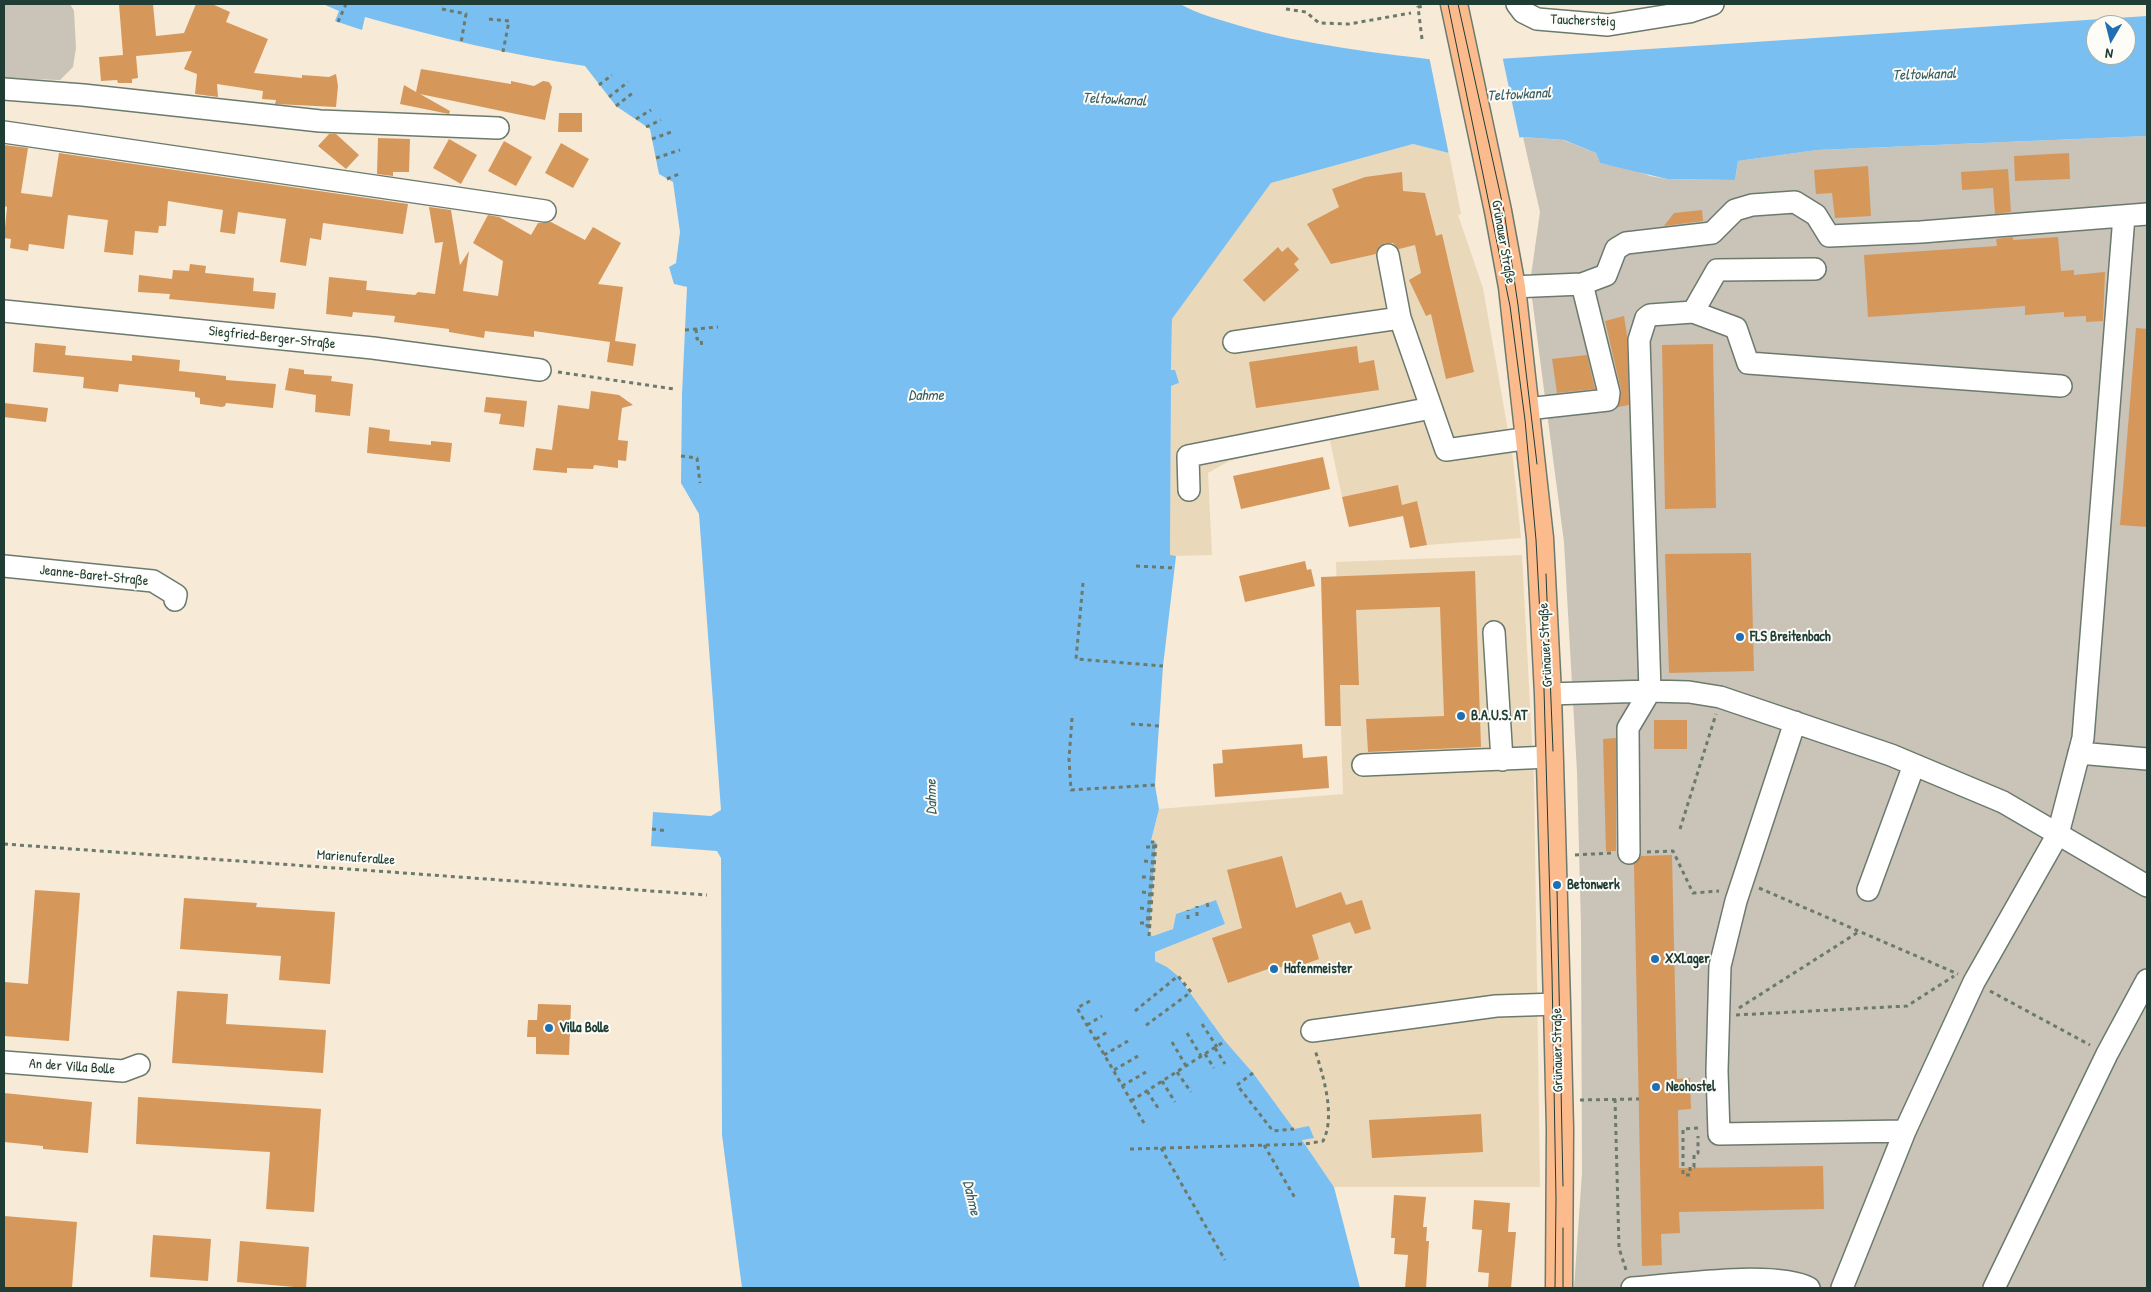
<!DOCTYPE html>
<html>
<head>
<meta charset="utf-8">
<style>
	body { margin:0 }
	#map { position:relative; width:2151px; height:1292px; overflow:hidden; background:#f7ead7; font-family:"Patrick Hand",sans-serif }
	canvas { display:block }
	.frame { position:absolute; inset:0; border:5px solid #1f3d34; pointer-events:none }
	.north { position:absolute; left:2086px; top:15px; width:50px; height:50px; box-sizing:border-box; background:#fdfcf7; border:1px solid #a4b0a9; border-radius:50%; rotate:188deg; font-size:14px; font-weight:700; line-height:20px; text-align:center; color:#1f3d34 }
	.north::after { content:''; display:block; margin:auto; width:18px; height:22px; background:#1f6fb2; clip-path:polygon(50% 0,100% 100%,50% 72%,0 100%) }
</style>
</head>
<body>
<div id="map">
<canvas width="2151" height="1292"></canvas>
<div class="frame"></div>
<div class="north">N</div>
</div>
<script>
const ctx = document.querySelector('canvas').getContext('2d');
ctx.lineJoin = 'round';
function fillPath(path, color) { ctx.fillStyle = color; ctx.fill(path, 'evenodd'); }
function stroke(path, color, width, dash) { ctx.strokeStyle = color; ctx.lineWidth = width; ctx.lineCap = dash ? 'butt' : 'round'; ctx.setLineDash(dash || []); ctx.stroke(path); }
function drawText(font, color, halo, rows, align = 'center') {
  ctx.font = font + ' "Patrick Hand",sans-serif'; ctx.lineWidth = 4; ctx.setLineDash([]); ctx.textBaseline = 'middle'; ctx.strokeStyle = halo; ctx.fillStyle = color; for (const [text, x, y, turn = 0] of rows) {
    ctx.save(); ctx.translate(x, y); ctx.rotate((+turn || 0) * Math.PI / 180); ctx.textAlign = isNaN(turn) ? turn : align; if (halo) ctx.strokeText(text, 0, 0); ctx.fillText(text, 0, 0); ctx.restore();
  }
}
fillPath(new Path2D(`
	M1413,144L1449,153L1461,214L1458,215L1483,288L1513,459L1521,538L1427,545L1417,502L1402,505L1398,485L1342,497L1329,436L1229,461L1208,473L1212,555L1170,556L1171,386L1178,384L1171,370L1172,319L1271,183Z
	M1522,555L1534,780L1540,1187H1334L1305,1144L1253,1073L1225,1041L1179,977L1167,967L1155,961V952L1225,924L1216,900L1176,914L1173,929L1153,936H1149L1156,842H1151L1159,809L1343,794L1336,562Z`), '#ead8ba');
fillPath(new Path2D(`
	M4,4H70L74,11L76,48L73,67L60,80L4,78Z
	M2147,136V1288H1574L1582,1173L1581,926L1577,772L1564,542L1530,283L1540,212L1523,137L1563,140L1596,153L1600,163L1635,170L1650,176L1667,179L1735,180L1738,161L1817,150Z`), '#cac3b8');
fillPath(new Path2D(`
	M323,4H1180C1198,14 1217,19 1237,25C1307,46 1380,53 1453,62L2147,16V136L1817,150L1738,161L1735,180L1667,179L1600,163L1596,153L1564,140L1523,137L1449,153L1413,144L1271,183L1172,319L1171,370H1175L1179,383L1171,386L1170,555L1176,556L1163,666L1155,785L1159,809L1151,841L1156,842L1149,935L1153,936L1173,929L1176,914L1216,900L1225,924L1155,952V961L1167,967L1178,976L1225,1041L1253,1073L1294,1129L1309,1126L1314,1138L1302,1140L1334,1187L1360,1288H742L722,1135L721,858L717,851L651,846L653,812L711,816L721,810L699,514L681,483L682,394L687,287L674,284L669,267L676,263L680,232L673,182L659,174L650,129L616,106L585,66C510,55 437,37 365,17L362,30L335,21L339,11ZM2096,25H2126V55H2096Z`), '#7abff1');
fillPath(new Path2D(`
	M1502,55L1520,140L1449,155L1429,56L1453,59Z`), '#f7ead7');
fillPath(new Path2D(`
	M119,4H153L156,36L184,33L196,4H212L230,12L226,22L268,39L254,73L302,78V75L329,77L336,74L338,86L336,107L275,104L276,100L262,99L263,91L217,84L218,97L195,94L197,74L184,69L192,51L136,56L138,78L132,79V83H118L117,80L101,81L99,57L123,55Z
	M421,69L511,84V81L534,86L543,81L549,82L552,87L545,120L420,94L450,111L449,114L400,104L404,85L416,92Z
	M559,113H582V132H558Z
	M329,134H336L359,155L346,169L318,146Z
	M378,138L410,139L409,172H393V176L377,174Z
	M449,139L477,155L461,184L433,168Z
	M504,141L532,157L516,186L488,171Z
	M561,143L589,159L573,188L545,173Z
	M4,145L28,148L21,193L52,197L59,153L408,204L403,234L323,223L321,240L310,238L306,266L280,262L286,219L238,212L235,234L220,232L223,210L168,201L166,226H159L158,233L135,231L133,255L104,252L108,220L68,215L64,249L29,244L28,251L10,248L11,239L4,238L7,207L4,206Z
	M2069,153L2070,179L2015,181L2014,156Z
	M1868,166L1871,216L1835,218L1832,193L1816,194L1814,170Z
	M2008,169L2011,212L1995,214L1993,188L1962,190L1961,172Z
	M1402,172L1403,191L1425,193L1436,236L1442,234L1474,372L1446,379L1431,314L1426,316L1409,280L1421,273L1415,245L1399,249L1393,243H1385L1380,246L1376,254L1331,264L1307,224L1339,207L1332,189L1365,177Z
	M429,207L451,210L460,265L469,251L463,291L498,296L503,261L473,243L488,215L499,217L531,235L538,223L551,222L585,240L593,227L621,243L598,284L623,287L615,341L636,344L633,366L607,362L610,342L534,331V337L485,331L484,338L449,332V329L394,322L395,316L353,312L352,317L326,314L329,277L367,281L366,290L415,295L418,292L435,294L443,242L435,243Z
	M1702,210L1703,221L1664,226L1674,213Z
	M2013,237V240L2058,237L2061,271L2074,270V275L2105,272L2103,321L2086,322V316L2064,317V312L2025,315V306L1868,317L1864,255L1997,246L1996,239Z
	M1278,247L1282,252L1288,247L1299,259L1294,264L1299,270L1264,302L1243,280Z
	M190,264L206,266L205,273L254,278L253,291L276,293L274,309L169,299L170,294L138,292L139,275L172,279L173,270L189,271Z
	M1624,316L1627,335L1629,405L1618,407L1621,390L1605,321Z
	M2136,328L2147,329V527L2120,525Z
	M35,343L66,346L65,355L132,361V355L180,360L179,371L226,376V380L276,384L273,408L226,403L225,406L222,407L200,404V398L195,397V392L119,384L118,392L83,388L84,377L33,372Z
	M1713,344L1716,508L1665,509L1662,345Z
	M1357,346L1359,363L1374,360L1379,390L1256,408L1249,362Z
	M1587,355L1595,389L1557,393L1552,359Z
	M289,368L304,370V374L332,376L331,381L353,384L350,416L315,412L316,395L285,390Z
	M591,391L619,395L633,405L622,408L618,440L628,441L626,461L618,460V468L594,465L593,469L567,468V473L533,470L536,448L552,450L558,405L589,409Z
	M486,397L527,401L524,427L499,424L501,414L484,412Z
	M4,403L48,408L46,422L4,417Z
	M369,427L390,430L389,441L431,445V441L452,443L450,462L367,453Z
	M1323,457L1330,489L1241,509L1233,476Z
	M1398,485L1402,505L1417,501L1427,545L1410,548L1403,516L1349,527L1342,497Z
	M1751,553L1754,671L1669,673L1665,554Z
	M1305,561L1307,570L1311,569L1315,586L1245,602L1239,576Z
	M1475,571L1481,747L1368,752L1366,719L1444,716L1440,607L1356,610L1359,685H1340L1341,726H1325L1321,577Z
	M1654,720H1687V749H1654Z
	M1616,738V851H1606L1603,739Z
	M1302,744L1303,758L1327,756L1329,788L1215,797L1213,764L1223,763L1222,750Z
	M1672,855L1677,1079L1690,1078L1691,1109L1678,1110L1679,1168L1823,1166L1824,1209L1679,1212L1680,1233L1661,1234L1662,1265L1642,1266L1634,864L1641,856Z
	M1282,856L1296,908L1341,892L1346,905L1362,900L1371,929L1355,934L1350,922L1312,935L1319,959L1288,970L1287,965L1272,970L1271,968L1228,983L1212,938L1242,928L1227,870Z
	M35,890L80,893L69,1041L4,1036V982L28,984Z
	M184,898L257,903L256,907L335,912L330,984L279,980L281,956L180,949Z
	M177,991L228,994L226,1024L326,1030L323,1073L172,1063Z
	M538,1004L571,1005L569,1055L536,1054V1037H527L528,1020H537Z
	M4,1093L92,1102L88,1153L43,1149V1146L4,1142Z
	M138,1097L321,1109L314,1212L266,1209L270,1152L136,1144Z
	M1481,1114L1483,1152L1372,1158L1369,1120Z
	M1394,1195L1426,1197L1423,1227H1427L1426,1241H1429L1426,1288H1405L1408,1255L1394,1254L1395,1238H1391Z
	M1474,1200L1510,1203L1508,1232H1516L1511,1288H1488L1489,1273L1478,1272L1482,1230L1472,1229Z
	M4,1216L77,1222L72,1288H4Z
	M153,1235L211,1239L208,1281L150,1277Z
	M240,1241L309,1247L306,1288L237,1282Z`), '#d6975b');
const minor = new Path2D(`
	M1517,4L1523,12L1537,19L1608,25L1689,12L1713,4
	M4,89L83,95L320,121L498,128
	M4,132L545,211
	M1388,255L1400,318L1446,450L1530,438
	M1582,284L1606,275L1616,249L1626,243L1712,233L1735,210L1752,205L1795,202L1816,215L1829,236L1921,232L2147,214
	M1512,287L1582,284L1609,393L1608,400L1527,409
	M4,311L373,348L540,370
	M1693,312L1717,270L1815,269
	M1234,342L1400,318
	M1189,490L1188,456L1431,408
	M4,566L153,581L176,595L175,600
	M1494,632L1502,760
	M1548,694L1650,691L1689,692L1720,697L1891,755L2003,802L2147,886
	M1795,722L1736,901L1720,966L1717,1071L1719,1134L1905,1131
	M2079,753L2147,759
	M1363,765L1550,757
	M1629,853L1628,728L1650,691L1639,340L1646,318L1650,315L1693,312L1736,328L1748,363L2061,386
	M1868,890L1914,765
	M1312,1031L1496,1006L1557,1004
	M4,1062L123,1071L139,1065
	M1632,1288C1673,1285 1775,1270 1809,1288
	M1842,1288L1905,1131L1974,982L2058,834L2083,738L2124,216
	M1994,1288L2107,1054L2147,980`);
const major = new Path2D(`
	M1454,4L1498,211L1512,287L1540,538L1548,694L1557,1004L1560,1129L1559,1288`);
stroke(minor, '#6b7a6d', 24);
stroke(major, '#6b7a6d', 29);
stroke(new Path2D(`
	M442,9L466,14L461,43
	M1286,9L1306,12L1319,23L1349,24L1411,13
	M489,19L509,21L503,52
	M338,22L346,4
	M1422,39L1418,7L1425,6
	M599,85L612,75
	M609,97L628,82
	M616,106L634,92
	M636,119L651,110
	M646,127L661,120
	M652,139L674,131
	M656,158L680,150
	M667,179L679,174
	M696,329L697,339H701L702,348
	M685,330L718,327
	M558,372L674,389
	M681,456L697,458L700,483
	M1136,566L1175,568
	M1083,583L1076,659L1163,666
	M1072,718L1069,759L1071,790L1155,785
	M1131,724L1160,726
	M652,829L667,831
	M1680,829L1716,714
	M4,844L707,895
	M1146,847H1154
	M1647,852L1673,851L1693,893L1719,891
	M1575,855L1611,853
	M1144,861L1152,862
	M1142,877H1151
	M1759,888L1958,974
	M1142,892L1150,893
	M1207,903L1209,910
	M1140,908L1149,909
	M1197,916V906
	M1188,919V910
	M1140,923H1147
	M1149,927L1147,926L1154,842
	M1149,936L1156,842H1151
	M1990,991L2090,1045
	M1090,1001L1077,1008L1144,1123
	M1739,1008L1860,931
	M1135,1011L1178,976L1191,992L1145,1026
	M1736,1015L1907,1006L1954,976
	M1202,1024L1217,1047
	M1087,1025L1102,1016
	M1187,1033L1201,1056
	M1096,1039L1109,1031
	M1172,1042L1186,1066
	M1215,1048L1225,1064
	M1205,1054L1214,1068
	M1104,1055L1128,1041
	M1114,1070L1138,1056
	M1177,1072L1191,1092
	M1253,1073L1237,1085L1273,1131L1294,1129
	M1162,1081L1175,1102
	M1122,1086L1146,1072
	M1147,1091L1160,1111
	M1615,1099L1619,1248L1626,1270
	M1580,1100L1639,1099
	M1131,1101L1225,1041
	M1698,1128L1683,1129V1175H1690V1167H1694V1154L1698,1153V1136
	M1264,1145L1295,1198
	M1161,1148L1225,1260
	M1130,1149L1305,1144L1323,1141C1336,1116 1323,1075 1315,1050`), '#6b7a6d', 3, [4, 4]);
stroke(minor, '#fff', 21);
stroke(major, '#fbbb8d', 26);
stroke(new Path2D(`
	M1448,4L1510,306L1525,420L1536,540L1544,689L1552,973L1556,1199L1555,1288
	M1458,4L1504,211L1518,305L1537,464
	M1546,574L1553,751
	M1557,889L1563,1186
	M1563,1288V1228`), '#1f3d34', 1);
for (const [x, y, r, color] of [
	[1740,637,5,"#1f6fb2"],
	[1461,716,5,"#1f6fb2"],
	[1557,885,5,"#1f6fb2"],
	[1655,959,5,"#1f6fb2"],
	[1274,969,5,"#1f6fb2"],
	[549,1028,5,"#1f6fb2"],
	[1656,1087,5,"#1f6fb2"]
]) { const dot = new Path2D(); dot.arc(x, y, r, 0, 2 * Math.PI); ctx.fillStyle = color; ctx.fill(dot); stroke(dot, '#fdfcf7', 2); }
drawText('14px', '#1f3d34', '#fdfcf7', [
	["Tauchersteig",1583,21,2],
	["Grünauer Straße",1503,242,80],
	["Siegfried-Berger-Straße",272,338,6],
	["Jeanne-Baret-Straße",94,576,6],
	["Grünauer Straße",1546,645,-93],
	["Marienuferallee",356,858,4],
	["Grünauer Straße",1558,1050,-91],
	["An der Villa Bolle",72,1067,4]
]);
drawText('bold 14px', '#1f3d34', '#fdfcf7', [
	["FLS Breitenbach",1750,637],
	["B.A.U.S. AT",1471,716],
	["Betonwerk",1567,885],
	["XXLager",1665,959],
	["Hafenmeister",1284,969],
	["Villa Bolle",559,1028],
	["Neohostel",1666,1087]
], 'left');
drawText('italic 15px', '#365e63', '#fdfcf7', [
	["Teltowkanal",1924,75,-2],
	["Teltowkanal",1519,95,-3],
	["Teltowkanal",1114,100,3],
	["Dahme",926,396],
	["Dahme",932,797,-91],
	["Dahme",971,1198,77]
]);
</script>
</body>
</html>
